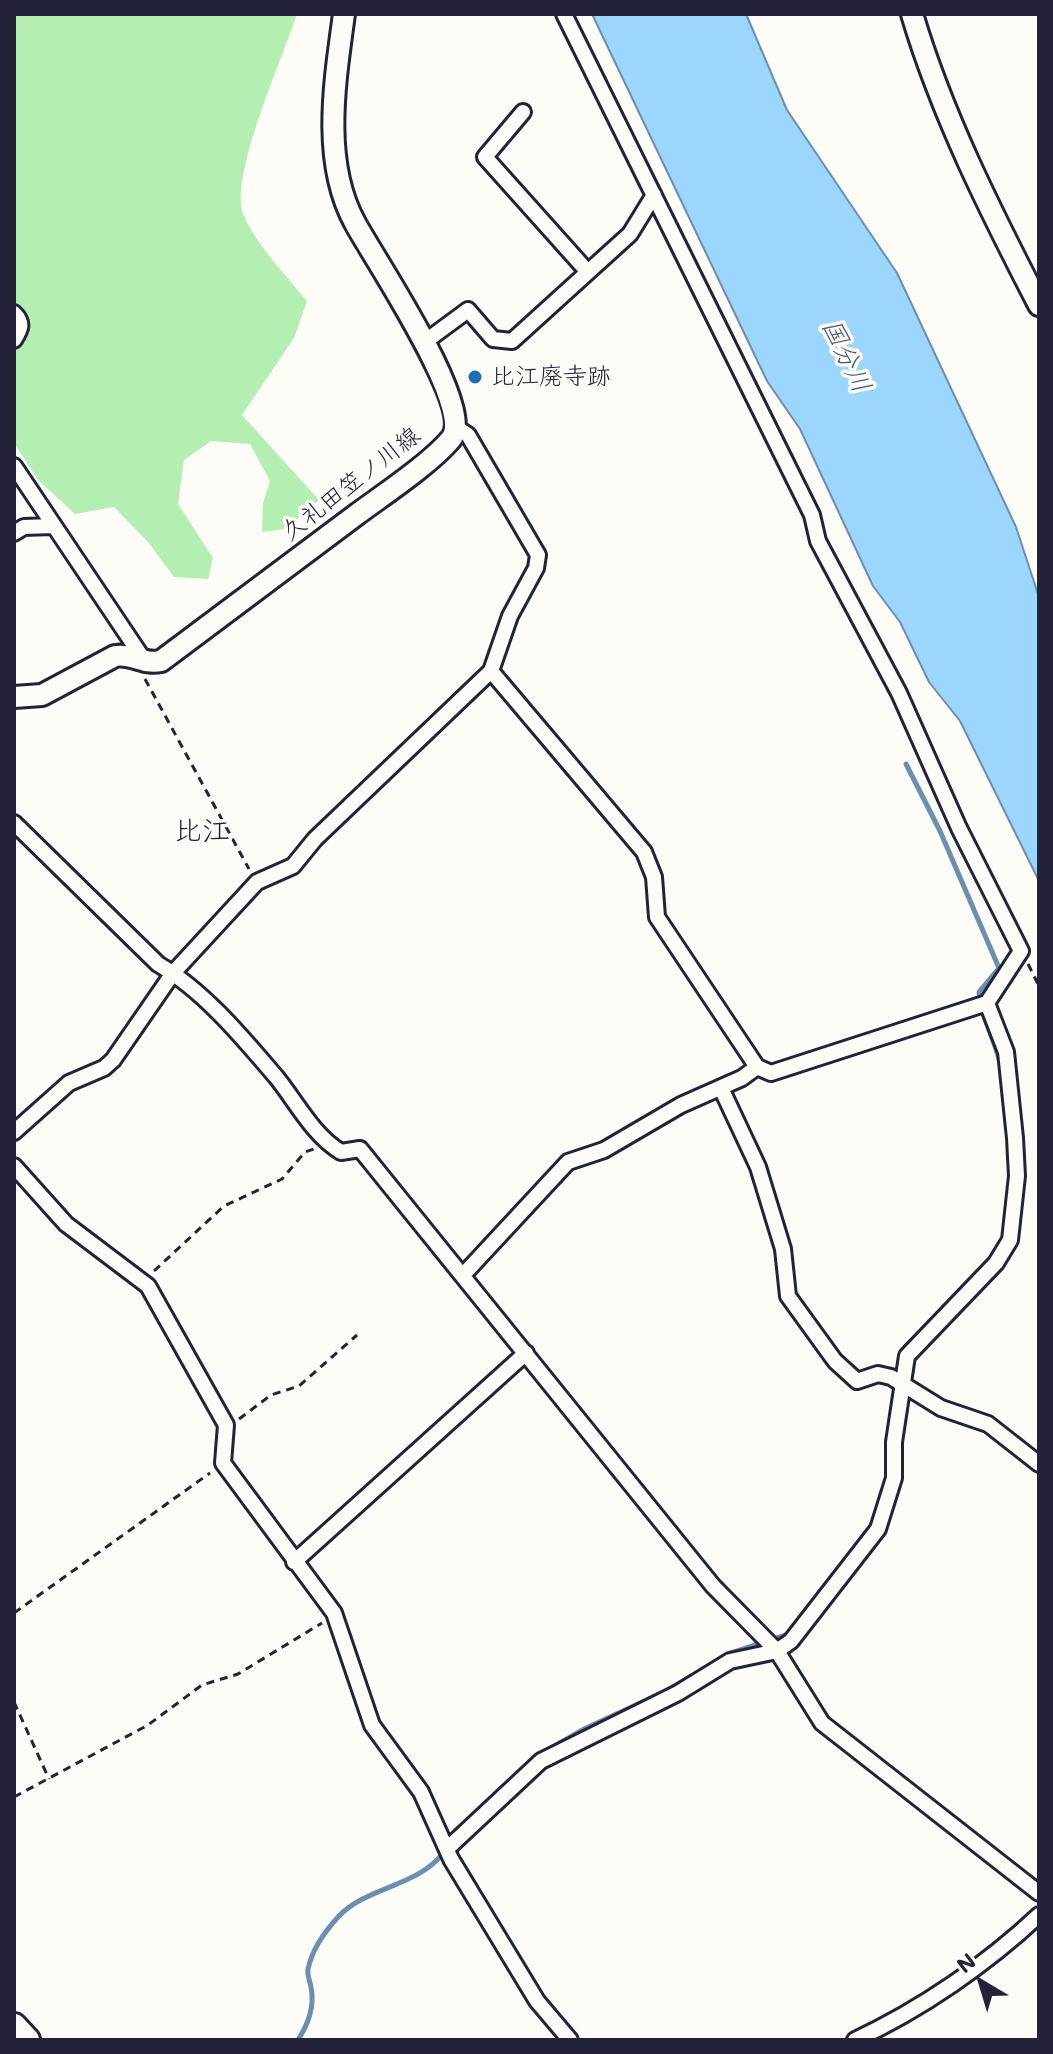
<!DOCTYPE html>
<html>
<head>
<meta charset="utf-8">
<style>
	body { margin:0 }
	#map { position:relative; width:1053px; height:2054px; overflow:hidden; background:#fdfcf7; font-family:Mali,sans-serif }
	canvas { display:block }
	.frame { position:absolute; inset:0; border:16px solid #22223b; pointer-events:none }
	.north { position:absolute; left:941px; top:1942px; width:80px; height:80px; -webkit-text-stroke:6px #fdfcf7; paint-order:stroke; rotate:322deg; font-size:22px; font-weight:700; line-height:32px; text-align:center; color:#22223b }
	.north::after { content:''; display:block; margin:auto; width:28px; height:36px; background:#22223b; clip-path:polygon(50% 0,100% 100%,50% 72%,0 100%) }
</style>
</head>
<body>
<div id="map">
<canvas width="1053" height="2054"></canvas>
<div class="frame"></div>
<div class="north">N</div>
</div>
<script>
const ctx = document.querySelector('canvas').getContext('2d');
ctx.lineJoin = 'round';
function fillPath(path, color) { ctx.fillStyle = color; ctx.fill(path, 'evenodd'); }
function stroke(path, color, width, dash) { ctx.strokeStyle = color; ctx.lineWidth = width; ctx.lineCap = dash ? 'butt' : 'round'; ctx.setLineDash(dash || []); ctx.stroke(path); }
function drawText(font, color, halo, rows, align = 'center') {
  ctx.font = font + ' Mali,"Klee One",sans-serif'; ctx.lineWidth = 7; ctx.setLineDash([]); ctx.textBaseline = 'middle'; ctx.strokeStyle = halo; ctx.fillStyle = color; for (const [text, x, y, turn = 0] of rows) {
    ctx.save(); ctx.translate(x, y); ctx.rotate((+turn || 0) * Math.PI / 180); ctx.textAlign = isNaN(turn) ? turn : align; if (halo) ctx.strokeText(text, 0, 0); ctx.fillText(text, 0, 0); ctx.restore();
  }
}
fillPath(new Path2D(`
	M14,14H297C284,55 227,180 244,216C258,247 286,275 307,301L294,338L242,415L319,500L285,529L262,532L263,503L270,481L250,444L211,441L184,460L178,504L213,558L208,579L174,577L148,542L114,507L75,514L38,480L14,443Z`), '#b5eeb2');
const water = new Path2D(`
	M592,14H746L787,110L897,273L1016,527L1039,597V881L960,721L929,682L900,622L873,586L800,429L767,381Z`);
fillPath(water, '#9dd6fd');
stroke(water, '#6c8eaf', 2);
stroke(new Path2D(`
	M906,764L940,831L999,968L979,992C981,1019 996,1041 1001,1067
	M901,1357L906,1346L947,1305
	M522,1770L534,1758L584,1729L666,1691L731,1653L789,1634
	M298,2040C308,2024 315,2007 311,1987C310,1981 307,1976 308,1969C312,1950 326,1930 339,1916C368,1886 418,1887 444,1852`), '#6c8eaf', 5);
const street = new Path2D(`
	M523,112L485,157L587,271
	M14,313C24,323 21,329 14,340
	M426,341L468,310L493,339L512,341L630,234L654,195
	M14,466L144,660
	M14,533L24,527L52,526
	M491,671L644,852L654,877L657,917L757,1067L771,1073L987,1003
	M14,823L158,964C204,991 242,1037 277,1078C297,1103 313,1135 341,1152L360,1149L713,1586L777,1651L822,1723L1039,1893
	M721,1088L758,1167L783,1249L788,1296L835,1361L857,1381L878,1374L891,1377L941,1408L988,1424L1039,1464
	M14,1132L69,1083L104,1068L113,1060L173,973L257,882L293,866L315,839L491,671L510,616L536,568L538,555L468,435L456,427
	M14,1166L66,1224L148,1286L226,1425L223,1463L334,1613L372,1725L421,1792L451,1859L537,2001L570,2040
	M464,1274L568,1162L604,1150L681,1105L742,1078L757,1067
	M294,1562L526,1353
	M448,1848L541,1761L678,1693L730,1661L777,1651L791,1641L878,1529L894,1478V1442L907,1356L996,1263L1010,1240L1017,1176L1015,1138L1006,1052L987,1003L1021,951L959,828L899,693L818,541L812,515L564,14
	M855,2040C920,2010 987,1964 1039,1915`);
const secondary = new Path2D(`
	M912,14C942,115 991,212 1039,305
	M14,697L42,695L115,656C133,653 143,665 161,661C226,612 291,564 356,515C383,495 430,464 451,439C476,408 373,257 355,223C321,161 335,81 344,14`);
const primary = new Path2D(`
	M14,2026L27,2040`);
stroke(street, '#22223b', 20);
stroke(secondary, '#22223b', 26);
stroke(primary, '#22223b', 30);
stroke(new Path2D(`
	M145,679L249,869
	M1028,964L1039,986
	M154,1271L224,1206L282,1179L305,1152L314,1149
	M239,1419L271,1395L299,1386L357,1335
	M14,1613L210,1473
	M14,1702L49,1779
	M14,1797L148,1725L202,1685L238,1674L322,1623`), '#22223b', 3, [8, 6]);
stroke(street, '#fdfcf7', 14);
stroke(secondary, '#fdfcf7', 20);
stroke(primary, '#fdfcf7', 24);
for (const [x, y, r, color] of [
	[475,377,8,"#1f6fb2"]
]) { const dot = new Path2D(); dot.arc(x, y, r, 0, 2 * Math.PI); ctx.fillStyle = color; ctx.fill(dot); stroke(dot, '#fdfcf7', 3); }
drawText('24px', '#22223b', '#fdfcf7', [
	["比江廃寺跡",491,377]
], 'left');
drawText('24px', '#22223b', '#fdfcf7', [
	["久礼田笠ノ川線",351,484,-38]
]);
drawText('italic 26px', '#475875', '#fdfcf7', [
	["国分川",846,356,64]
]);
drawText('28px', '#22223b', '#fdfcf7', [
	["比江",202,831]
]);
</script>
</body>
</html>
